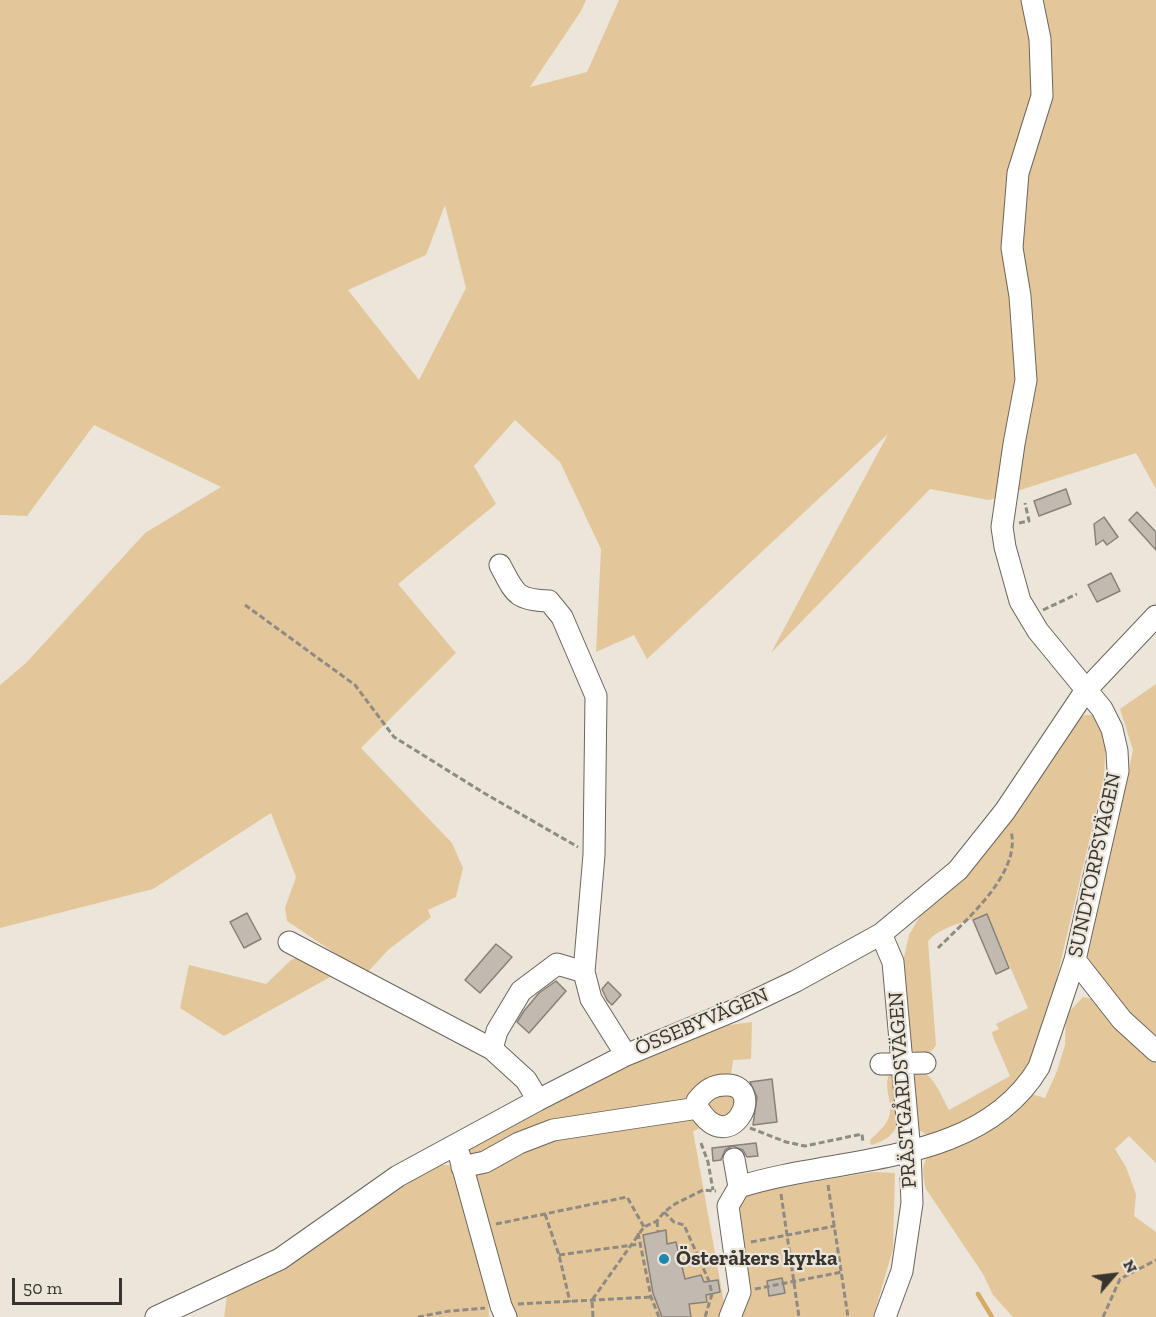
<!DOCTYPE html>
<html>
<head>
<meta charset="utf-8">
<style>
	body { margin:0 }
	#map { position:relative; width:1156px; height:1317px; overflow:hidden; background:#ece5da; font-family:"Zilla Slab",serif }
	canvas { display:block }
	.north { position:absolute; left:1084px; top:1245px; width:60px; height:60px; -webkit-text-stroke:4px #ece5da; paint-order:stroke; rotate:62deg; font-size:16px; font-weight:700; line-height:24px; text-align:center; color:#383530 }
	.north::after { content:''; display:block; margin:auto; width:21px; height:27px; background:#383530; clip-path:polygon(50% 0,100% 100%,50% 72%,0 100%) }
	.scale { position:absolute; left:12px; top:1278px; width:110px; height:27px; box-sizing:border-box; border:3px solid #383530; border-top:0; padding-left:8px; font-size:18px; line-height:21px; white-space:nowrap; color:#383530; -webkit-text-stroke:4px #ece5da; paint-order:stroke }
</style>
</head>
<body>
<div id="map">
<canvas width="1156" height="1317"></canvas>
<div class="north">N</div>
<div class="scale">50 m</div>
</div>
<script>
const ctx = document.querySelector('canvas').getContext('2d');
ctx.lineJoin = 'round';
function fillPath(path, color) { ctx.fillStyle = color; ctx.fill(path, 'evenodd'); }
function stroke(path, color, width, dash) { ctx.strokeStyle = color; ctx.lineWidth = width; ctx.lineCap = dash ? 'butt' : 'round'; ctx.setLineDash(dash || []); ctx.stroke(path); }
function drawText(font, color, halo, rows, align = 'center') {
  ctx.font = font + ' "Zilla Slab",serif'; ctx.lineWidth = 4.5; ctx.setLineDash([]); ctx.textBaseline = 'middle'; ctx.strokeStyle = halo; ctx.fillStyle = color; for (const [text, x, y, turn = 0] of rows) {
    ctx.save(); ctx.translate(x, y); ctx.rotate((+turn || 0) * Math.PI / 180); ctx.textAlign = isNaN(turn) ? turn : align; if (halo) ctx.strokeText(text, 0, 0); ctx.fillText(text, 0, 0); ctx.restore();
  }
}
fillPath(new Path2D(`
	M0,0H586L581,11L530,87L587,72L619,0H1156V489L1136,453L989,500L930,489L771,653L888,434L647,659L634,635L596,652L601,549L560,462L515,420L474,466L496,504L398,584L456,653L361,748L452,843L463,868L456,897L428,910L431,917L388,950L366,974L287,921L285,908L296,877L271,813L153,889L0,928V685L26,663L145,533L221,487L94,425L27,516L0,515ZM445,205L466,288L419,380L348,290L426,255Z
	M1156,684V1043L1118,1001L1082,949L1128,774L1133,750L1120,709Z
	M1084,715H1098L1106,735L1104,778L1045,1028L1030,1073L993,1107L962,1126L927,1135L917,1129L914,1077L919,1070C934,1075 942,1097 949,1110L1010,1076L993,1037L992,1032L999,1029L996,1024L1028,1008L987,914C969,922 942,925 928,941L936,1045C930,1057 917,1056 909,1047L903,962L909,935L923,911L1065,735Z
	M303,955L332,976L224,1036L180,1008L189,965L266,984L291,960Z
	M1083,997L1099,1000L1156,1058V1163L1129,1136L1115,1149L1126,1167L1136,1194L1134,1216L1156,1232V1317H1013L993,1295L983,1274L926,1189C923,1176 921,1168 927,1157L1017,1109L1031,1094L1045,1098L1057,1071L1065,1045L1066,1015Z
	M752,1022L751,1059L733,1060L731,1075L712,1080L695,1086L691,1116L701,1128L693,1131L726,1314L724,1317H509L465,1158L469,1143L598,1078L716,1027Z
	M890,1073H894C899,1104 911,1134 871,1145L870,1140C877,1133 886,1126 889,1117C894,1103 882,1087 890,1073Z
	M720,1090L738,1096V1113L716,1118L709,1105L712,1096Z
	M434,1165H449L452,1167L488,1295L489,1317H224L227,1296Z
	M872,1172L895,1173L893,1249L873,1317H742L749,1298L740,1207L748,1193Z`), '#e3c79a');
stroke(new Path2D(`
	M978,1294L992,1317`), '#d6ab67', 4.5);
const building = new Path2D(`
	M1066,489L1071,504L1039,516L1034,501Z
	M1137,512L1156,532V550L1129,520Z
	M1104,517L1118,537L1107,545L1103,540L1096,545L1094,524Z
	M1111,573L1120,591L1097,602L1088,585Z
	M247,913L261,939L244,948L230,922Z
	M987,914L1009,968L996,974L973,920Z
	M496,944L512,957L480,993L465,980Z
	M556,981L566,991L529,1033L517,1022L524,1011L539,993Z
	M608,982L621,995L612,1005L607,1000L602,989Z
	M772,1079L777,1122L753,1125L757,1097L750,1082Z
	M756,1143L758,1156L747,1157L743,1150L732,1146L725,1150L721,1160L713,1161L712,1148Z
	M666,1230L667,1244L676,1242L685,1279L701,1275L704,1282L718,1280L720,1292L706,1295L707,1302L689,1304L691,1317H662L653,1293L643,1235Z
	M782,1278L785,1293L769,1296L767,1281Z`);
fillPath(building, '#c2bab0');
stroke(building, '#878177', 1.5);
const minor = new Path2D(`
	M500,565C515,593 515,600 549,601L562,617L596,696L594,855L584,972L591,999L626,1055
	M881,934L893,962L910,1152L912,1203L902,1271L885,1317
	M289,942L492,1049L526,1080L538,1100
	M1075,960L1122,1020L1156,1051
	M492,1049L497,1031L521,991L557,964L584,972
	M881,1064L925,1063
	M459,1154L501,1306L506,1317
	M734,1159L739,1187
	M462,1167L485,1162L519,1143L553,1130L698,1108C730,1160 767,1087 728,1085C714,1084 705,1090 697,1101L698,1108
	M156,1317L280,1259L398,1176L538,1100L626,1055L735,1010L796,981L881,934L958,870L1005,811L1086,690L1156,616
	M730,1317L740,1292L728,1206L739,1187C837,1155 979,1168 1039,1067L1075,960L1118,771L1117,751L1112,729L1102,709L1038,631L1020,601L1005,547L1002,527L1014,444L1026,380L1020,296L1012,248L1018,173L1042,96L1040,39L1032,0`);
stroke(minor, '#6c655c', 23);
stroke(new Path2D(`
	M1019,523L1029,521L1025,503
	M245,605L355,685L394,737L484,793L578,847
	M1043,610L1077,594
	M938,948C964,922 1022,873 1011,831
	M750,1128L786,1142L805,1146L862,1134L863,1143
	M701,1143L708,1162L713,1190
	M828,1185L848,1317
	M781,1194L799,1317
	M664,1212L674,1222L684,1225L709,1281L712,1294L705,1317
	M545,1214L559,1255L570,1302
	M657,1221L658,1231
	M496,1224L627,1197L644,1227
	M638,1233L651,1297L659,1317
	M751,1242L835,1226
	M559,1255L640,1244
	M755,1289L842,1272
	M518,1304L651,1297
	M418,1317L449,1311L485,1308
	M593,1317L592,1300L644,1227L657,1221L664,1212L675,1204L703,1190L716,1191
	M1103,1317L1120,1279L1156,1260`), '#8f8a82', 3, [6, 3]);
stroke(minor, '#fff', 21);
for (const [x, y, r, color] of [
	[664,1259,6,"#1d89b0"]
]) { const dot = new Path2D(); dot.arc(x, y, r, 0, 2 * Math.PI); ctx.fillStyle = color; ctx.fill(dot); stroke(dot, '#ece5da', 2); }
drawText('21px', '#383530', '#ece5da', [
	["SUNDTORPSVÄGEN",1095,865,-78],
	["ÖSSEBYVÄGEN",702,1022,-23],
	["PRÄSTGÅRDSVÄGEN",903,1090,-94]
]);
drawText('bold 21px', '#383530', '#ece5da', [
	["Österåkers kyrka",676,1259]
], 'left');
</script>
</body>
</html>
